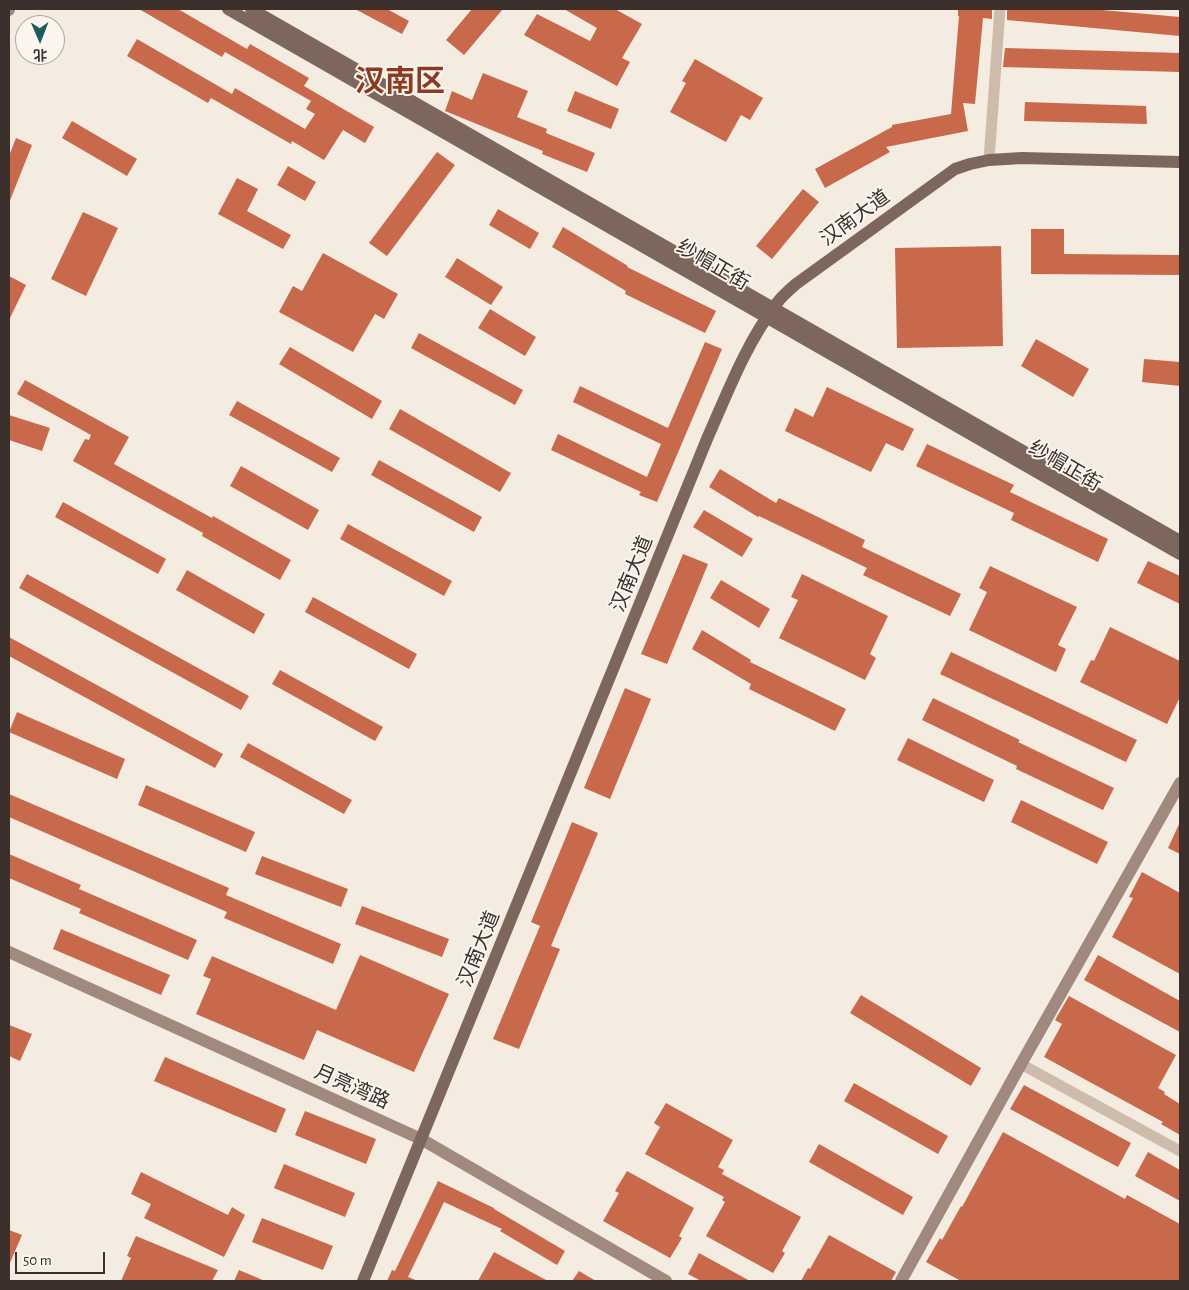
<!DOCTYPE html>
<html>
<head>
<meta charset="utf-8">
<style>
	body { margin:0 }
	#map { position:relative; width:1189px; height:1290px; overflow:hidden; background:#f4ebe1; font-family:"Alegreya Sans","Noto Sans SC",sans-serif }
	canvas { display:block }
	.frame { position:absolute; inset:0; border:10px solid #3b302b; pointer-events:none }
	.north { position:absolute; left:15px; top:15px; width:50px; height:50px; box-sizing:border-box; background:#fbf5ee; border:1px solid #aea6a0; border-radius:50%; rotate:179deg; font-size:14px; font-weight:700; line-height:20px; text-align:center; color:#3b302b }
	.north::after { content:''; display:block; margin:auto; width:18px; height:22px; background:#1f5a5e; clip-path:polygon(50% 0,100% 100%,50% 72%,0 100%) }
	.scale { position:absolute; left:15px; top:1252px; width:90px; height:22px; box-sizing:border-box; border:2px solid #3b302b; border-top:0; padding-left:6px; font-size:15px; line-height:18px; white-space:nowrap; color:#3b302b; -webkit-text-stroke:4px #fbf5ee; paint-order:stroke }
</style>
</head>
<body>
<div id="map">
<canvas width="1189" height="1290"></canvas>
<div class="frame"></div>
<div class="north">北</div>
<div class="scale">50 m</div>
</div>
<script>
const ctx = document.querySelector('canvas').getContext('2d');
ctx.lineJoin = 'round';
function fillPath(path, color) { ctx.fillStyle = color; ctx.fill(path, 'evenodd'); }
function stroke(path, color, width, dash) { ctx.strokeStyle = color; ctx.lineWidth = width; ctx.lineCap = dash ? 'butt' : 'round'; ctx.setLineDash(dash || []); ctx.stroke(path); }
function drawText(font, color, halo, rows, align = 'center') {
  ctx.font = font + ' "Alegreya Sans","Noto Sans SC",sans-serif'; ctx.lineWidth = 4; ctx.setLineDash([]); ctx.textBaseline = 'middle'; ctx.strokeStyle = halo; ctx.fillStyle = color; for (const [text, x, y, turn = 0] of rows) {
    ctx.save(); ctx.translate(x, y); ctx.rotate((+turn || 0) * Math.PI / 180); ctx.textAlign = isNaN(turn) ? turn : align; if (halo) ctx.strokeText(text, 0, 0); ctx.fillText(text, 0, 0); ctx.restore();
  }
}
fillPath(new Path2D(`
	M139,9H178L247,49L250,44L309,78L304,86L374,127L365,143L343,130L324,160L292,141L291,144L211,98L208,103L127,56L137,39L232,94L235,88L305,129L315,114L306,109L311,101L225,52L222,57Z
	M355,9H387L409,21L402,34Z
	M472,9H503L464,55L446,40Z
	M564,9H615L642,24L622,58L630,62L617,86L524,35L537,14L590,41L597,28Z
	M958,9H992V19L983,18L975,104L963,103L968,131L886,147L890,152L825,188L815,169L892,127V125L951,114L959,16H958Z
	M1007,9H1091L1180,17V36L1007,20Z
	M1005,48L1180,53V72L1003,67Z
	M695,59L763,98L750,120L741,115L726,142L670,112L686,83L682,81Z
	M483,73L528,91L517,117L547,129L546,133L595,153L587,172L542,154L543,151L445,111L452,91L472,100Z
	M575,91L619,109L611,129L567,111Z
	M1025,102L1146,106L1147,124L1024,121Z
	M72,121L137,159L127,176L62,138Z
	M16,138L32,145L9,203V156Z
	M437,152L455,165L387,256L369,243Z
	M288,166L316,182L305,201L277,185Z
	M237,178L258,189L247,211L291,235L283,249L218,214Z
	M803,189L819,202L772,259L756,246Z
	M498,209L539,233L530,249L489,225Z
	M83,212L118,228L86,296L51,279Z
	M563,227L628,266L627,267L716,311L705,333L625,294L626,291L552,247Z
	M1031,229H1064V254L1180,255V275L1031,274Z
	M1001,246L1003,346L897,348L895,248Z
	M323,253L398,294L384,319L375,314L353,352L279,312L293,286L302,291Z
	M457,258L503,287L491,305L445,277Z
	M9,276L26,285L9,320Z
	M490,309L536,337L525,356L478,328Z
	M419,333L523,390L515,405L411,348Z
	M1036,339L1089,369L1073,397L1021,366Z
	M705,342L722,349L657,502L639,495L641,492L551,450L558,434L647,477L661,444L573,402L580,386L668,428Z
	M290,347L382,401L372,419L279,364Z
	M1144,359L1180,362V386L1142,382Z
	M25,380L129,437L114,464L212,518L213,516L291,560L280,580L202,536L203,533L73,461L85,439L89,440L91,435L17,394Z
	M827,387L914,429L903,451L886,443L871,472L785,431L795,408L813,417Z
	M237,401L340,458L332,472L229,415Z
	M400,409L511,473L500,492L389,429Z
	M9,415L50,428L42,451L9,440Z
	M927,444L1014,485L1010,492L1108,539L1098,562L1011,520L1014,513L916,466Z
	M379,460L482,517L474,532L371,475Z
	M241,466L319,510L308,530L230,486Z
	M720,469L776,503L779,498L865,540L862,547L961,594L950,616L863,575L867,568L759,516L758,517L709,487Z
	M63,502L166,559L158,574L55,517Z
	M704,510L753,539L742,557L693,527Z
	M348,524L452,581L444,596L340,539Z
	M683,554L708,564L667,664L641,654Z
	M1148,561L1180,576V604L1137,583Z
	M990,566L1077,607L1058,645L1066,649L1056,672L969,630L987,592L979,588Z
	M187,570L265,614L254,634L176,590Z
	M27,574L249,696L241,710L19,588Z
	M802,574L888,616L870,654L876,658L865,680L779,638L798,600L791,597Z
	M721,580L770,609L759,628L710,598Z
	M313,597L417,654L409,669L305,612Z
	M1110,627L1180,661V697L1167,724L1080,682L1091,660L1094,661Z
	M702,630L751,660L750,662L846,709L835,731L749,689L751,684L692,649Z
	M9,637L223,754L215,768L9,656Z
	M951,652L1137,740L1126,762L940,674Z
	M280,670L383,727L375,741L272,684Z
	M625,688L651,699L610,799L584,788Z
	M933,698L1020,740L1018,742L1114,788L1103,810L1016,769L1017,766L922,720Z
	M17,712L125,759L117,779L9,732Z
	M908,738L994,780L984,802L897,760Z
	M248,743L352,800L344,814L240,757Z
	M146,785L255,832L246,852L138,805Z
	M9,794L229,888L226,895L341,944L333,964L224,918L227,912L9,817Z
	M1021,800L1108,842L1097,864L1011,822Z
	M572,822L598,833L551,946L560,949L519,1049L493,1039L540,926L531,922Z
	M1180,822V854L1168,848Z
	M9,854L81,885L79,889L197,940L188,960L79,913L81,909L9,878Z
	M262,856L348,889L341,907L255,874Z
	M1142,872L1180,893V974L1112,937L1133,898L1129,897Z
	M362,906L449,939L442,957L355,924Z
	M61,929L170,975L161,995L53,949Z
	M360,955L449,994L414,1072L317,1030L304,1060L196,1014L211,979L203,976L212,956L336,1010Z
	M1098,955L1180,1001V1032L1084,980Z
	M861,995L981,1068L971,1086L850,1013Z
	M1069,996L1176,1055L1158,1088L1165,1092L1164,1094L1180,1104V1135L1161,1124L1163,1122L1044,1057L1062,1024L1055,1020Z
	M9,1025L32,1034L20,1061L9,1056Z
	M165,1057L286,1109L276,1133L154,1081Z
	M854,1083L948,1136L938,1154L844,1101Z
	M1024,1085L1131,1143L1118,1167L1010,1109Z
	M666,1103L733,1140L718,1167L724,1170L722,1174L801,1217L782,1251L785,1253L773,1273L706,1236L725,1202L722,1200L724,1197L645,1154L660,1127L654,1123Z
	M305,1111L376,1139L366,1164L295,1135Z
	M1003,1132L1125,1199L1127,1195L1180,1224V1281H961L926,1262L940,1238L942,1240L961,1206L962,1207Z
	M819,1144L913,1197L903,1215L809,1162Z
	M1148,1152L1180,1170V1201L1135,1176Z
	M284,1164L355,1193L345,1217L274,1188Z
	M627,1171L694,1208L679,1236L682,1238L670,1258L603,1221L619,1193L615,1191Z
	M141,1172L228,1215L232,1207L245,1215L224,1257L144,1218L151,1204L131,1194Z
	M438,1181L494,1208V1209L565,1251L557,1265L500,1231L502,1229L444,1202L408,1277L418,1281H387L392,1270L395,1271Z
	M262,1218L333,1246L323,1270L252,1242Z
	M9,1230L22,1235L9,1265Z
	M829,1235L896,1272L891,1281H801L808,1268L810,1269Z
	M136,1236L218,1270L212,1281H121L131,1258L127,1256Z
	M494,1252L548,1281H478Z
	M699,1253L750,1281H701L688,1274Z
	M239,1270L265,1281H234Z
	M579,1271L596,1281H572Z`), '#c8694b');
stroke(new Path2D(`
	M989,160L1000,9
	M1021,1064L1180,1151`), '#cdbbac', 11);
stroke(new Path2D(`
	M9,10V9
	M9,952L421,1139L666,1281
	M901,1281L1021,1064L1180,783`), '#a18a7d', 12);
stroke(new Path2D(`
	M228,9L1180,554
	M251,9L1180,541
	M363,1281L707,439C727,394 746,343 777,303C782,296 789,290 796,284L955,169L970,164L989,160L1022,158L1180,162`), '#7d675c', 12);
drawText('20px', '#3b302b', '#fbf5ee', [
	["汉南大道",855,218,-36],
	["纱帽正街",713,265,30],
	["纱帽正街",1065,466,30],
	["汉南大道",632,574,-68],
	["汉南大道",479,949,-68],
	["月亮湾路",352,1087,24]
]);
drawText('bold 30px', '#8c3b22', '#fbf5ee', [
	["汉南区",400,82]
]);
</script>
</body>
</html>
